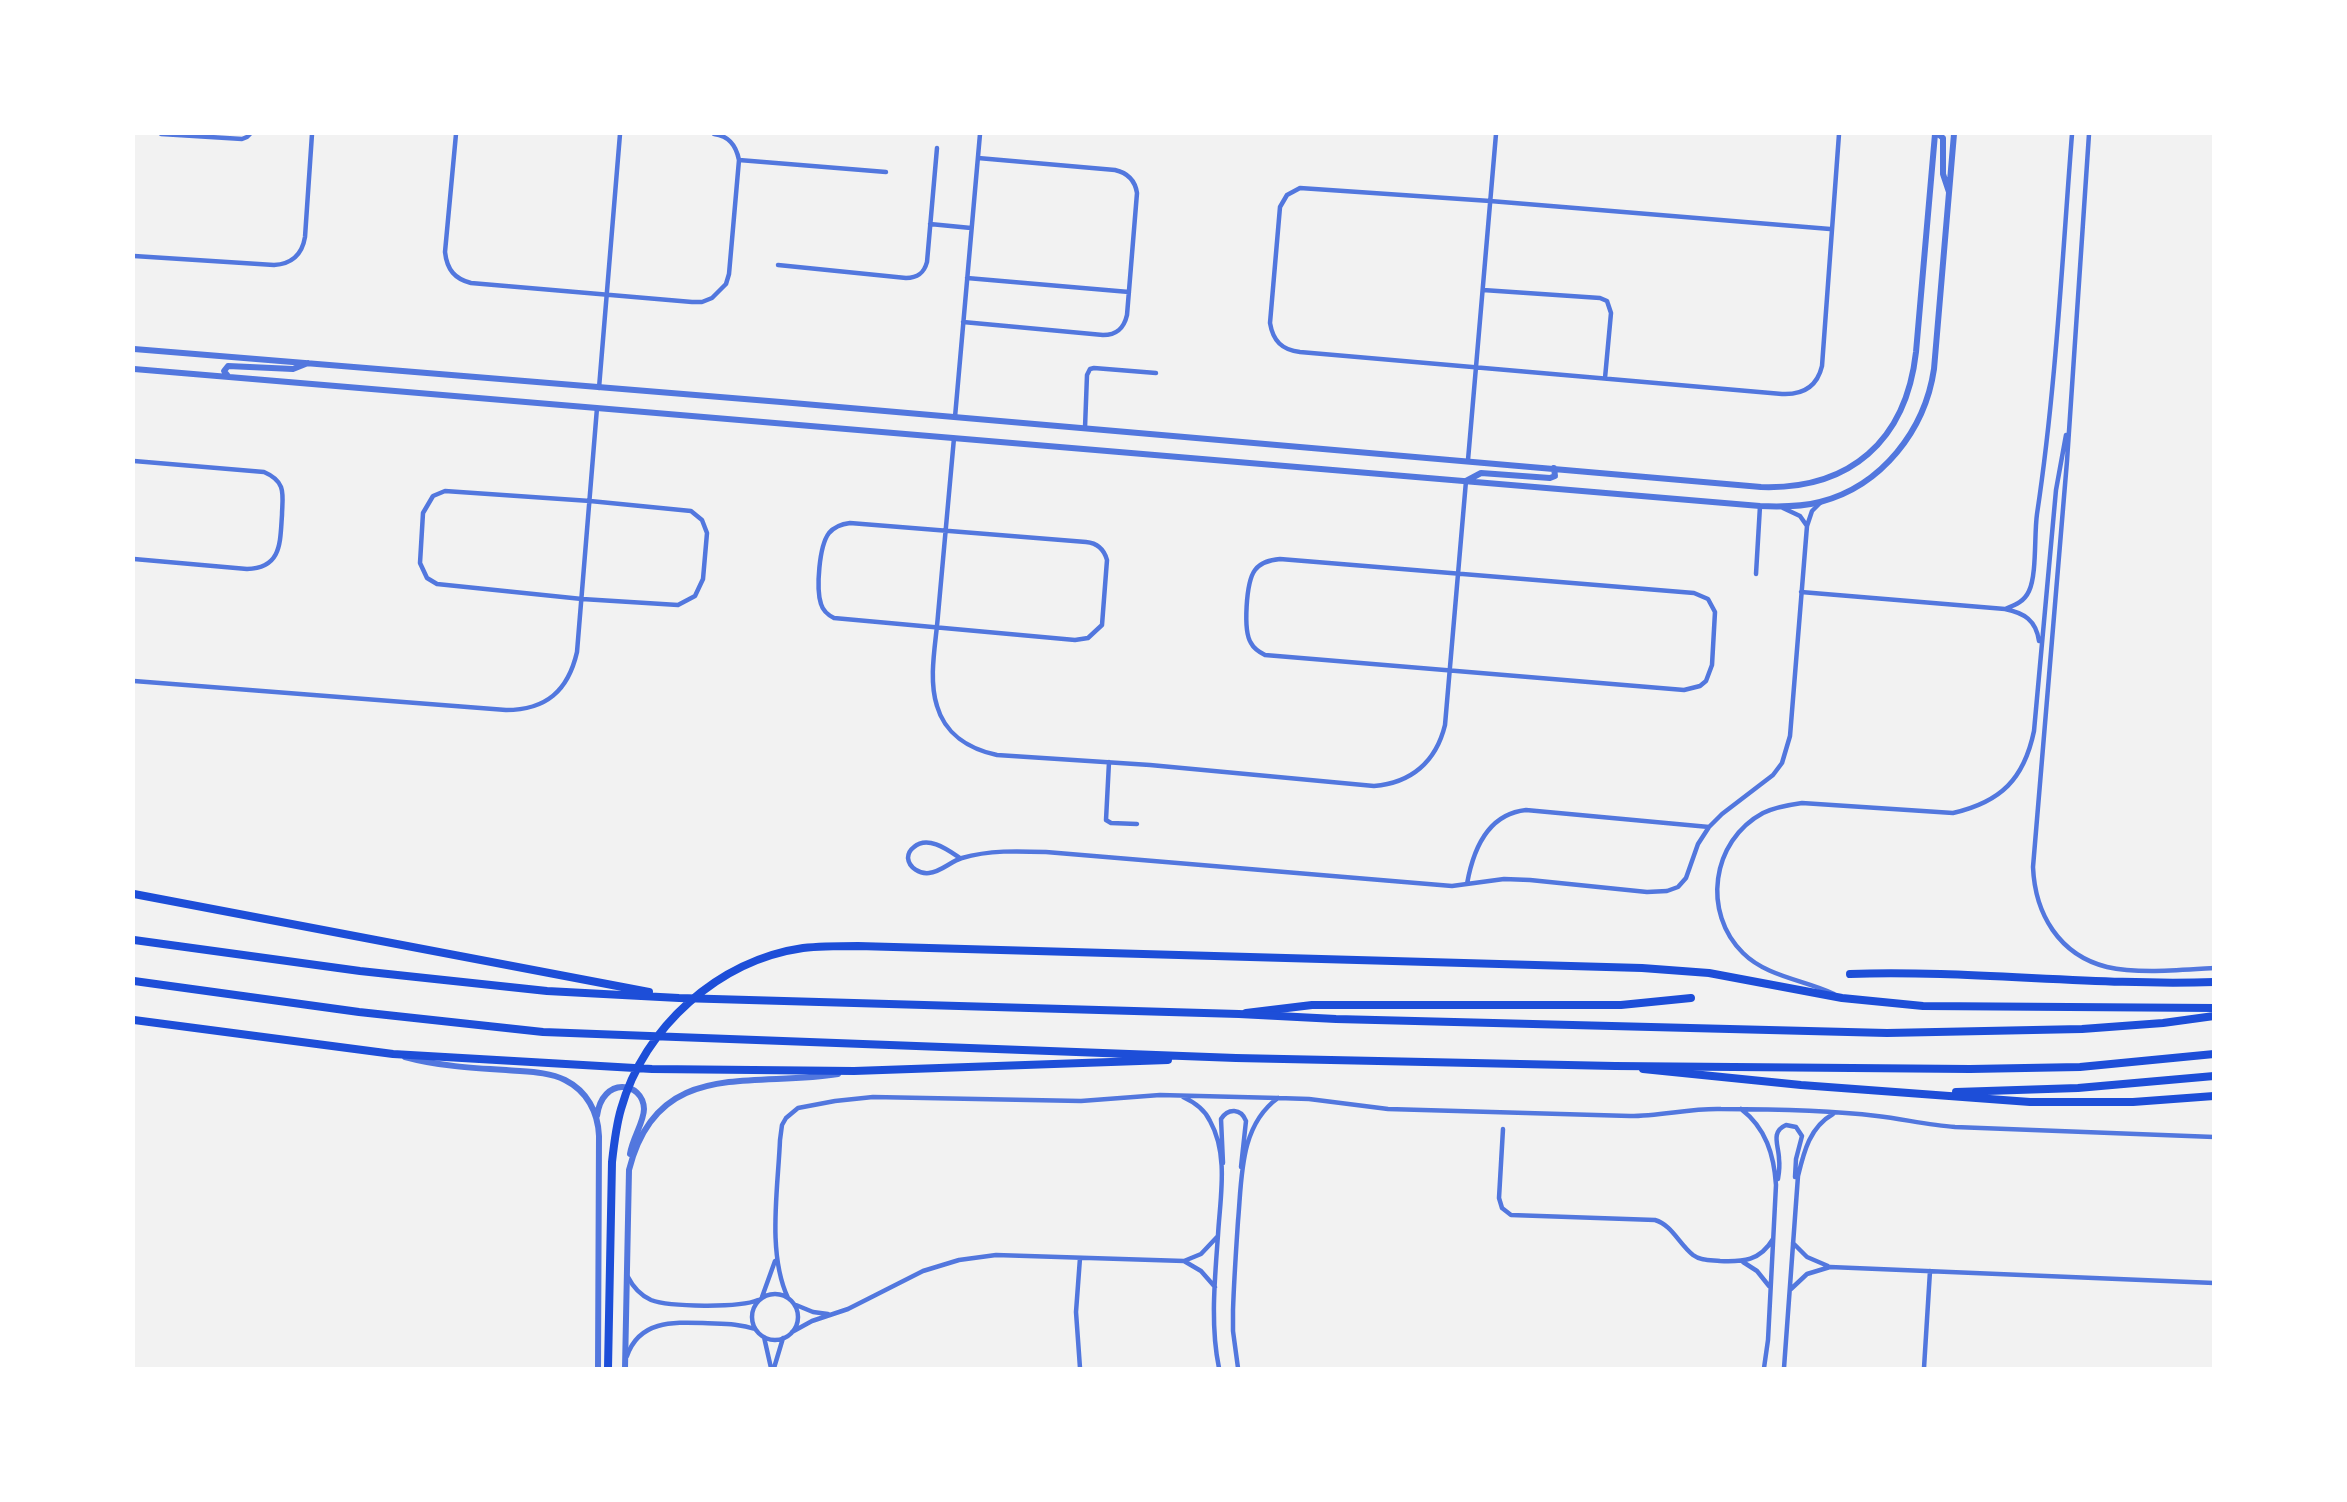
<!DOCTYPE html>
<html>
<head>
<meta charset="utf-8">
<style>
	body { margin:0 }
	#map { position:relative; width:2347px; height:1502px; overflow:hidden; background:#f2f2f2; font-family:"DM Sans",sans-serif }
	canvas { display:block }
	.frame { position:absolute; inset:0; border:135px solid #fff; pointer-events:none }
</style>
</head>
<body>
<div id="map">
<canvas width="2347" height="1502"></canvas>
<div class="frame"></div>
</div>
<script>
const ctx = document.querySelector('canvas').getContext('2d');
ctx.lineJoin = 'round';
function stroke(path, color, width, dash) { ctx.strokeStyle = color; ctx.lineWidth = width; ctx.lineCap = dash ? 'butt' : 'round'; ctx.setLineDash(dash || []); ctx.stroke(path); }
stroke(new Path2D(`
	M161,134L242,139L247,137L250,134
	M456,134L445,252C447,270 455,279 471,283L692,302H702L712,298L726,284L729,274L739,160C736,145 729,136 714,134
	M2089,134L2067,461L2033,867C2035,914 2059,955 2107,967C2137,974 2183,970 2214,968
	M739,160L886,172
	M930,224L971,228
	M1830,229L1490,201L1300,188L1287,195L1280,207L1270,323C1273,341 1282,350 1300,352L1782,394C1803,395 1817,387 1822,366L1839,134
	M134,256L274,265C291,264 302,255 305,237L312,134
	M778,265L906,278C918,278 924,273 927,262L937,148
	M967,278L1129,292
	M1483,290L1600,298L1607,301L1611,313L1605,378
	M963,322L1103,335C1117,335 1124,328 1127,315L1137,193C1135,180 1128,173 1115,170L978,158
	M599,388L620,134
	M955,417L980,134
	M1085,428L1087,375L1090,369L1094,368L1156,373
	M954,438C949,497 943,556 938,615C936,643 928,678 937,706C945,734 969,749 997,755L1150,765L1374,786C1411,783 1436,762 1445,725L1466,481
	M1468,460L1496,134
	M134,461L264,472C271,475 278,479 281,487C284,495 282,506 282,515C280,542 282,568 247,569L134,559
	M445,491L590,501L691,511L702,520L707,533L703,579L695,596L678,605L582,599L437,584L427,578L420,563L423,513L433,496Z
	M1783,508L1800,516L1807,526
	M850,523L1086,542C1097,543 1104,549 1107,560L1102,625L1088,638L1075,640L834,618C828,615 823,611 821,604C816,589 819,546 829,533C835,526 842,524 850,523Z
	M1280,559L1694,593L1708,599L1715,612L1712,665L1706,681L1700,686L1684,690L1265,655C1259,652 1254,649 1251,643C1243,631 1246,582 1255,570C1261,562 1270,560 1280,559Z
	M1756,574L1760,506
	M1801,592L2005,609C2024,613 2036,620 2039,641
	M2005,609C2015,605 2024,602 2029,591C2037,574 2034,535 2037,514C2056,388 2062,261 2072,134
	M134,681L506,710C546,710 568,691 577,652L597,408
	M1109,762L1106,820L1111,823L1137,824
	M960,858C948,850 928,835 914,847C910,850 908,854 908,858C909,868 920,874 929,873C941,872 951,861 962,858C989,850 1018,851 1046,852L1452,886L1504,879L1530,880L1647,892L1667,891L1678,887L1686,878L1698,844L1709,827L1722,814L1773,775L1782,763L1790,736L1807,526L1812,511L1821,502
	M1467,884C1473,850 1487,814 1526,810L1709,827
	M1834,994C1805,980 1767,977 1743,953C1702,913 1711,841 1763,813C1775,807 1788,805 1802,803L1953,813C2001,802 2024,779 2034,731L2056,490L2066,435
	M1183,1097C1194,1102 1205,1110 1210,1121C1229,1155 1220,1198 1218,1235C1215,1278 1210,1325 1219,1368
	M1741,1109C1766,1128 1774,1155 1776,1185L1768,1340L1764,1368
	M1503,1129L1499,1198L1502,1208L1511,1215L1655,1220C1672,1225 1679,1244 1693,1255C1701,1261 1711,1260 1720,1261C1743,1262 1760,1261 1773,1239
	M1223,1163L1221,1119C1228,1108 1241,1108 1246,1121L1241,1167
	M1778,1179C1779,1173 1780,1166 1779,1159C1779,1146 1770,1132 1786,1125L1796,1127L1802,1136L1796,1159L1795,1177
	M1793,1243L1807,1257L1828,1266
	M1080,1258L1076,1312L1080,1368
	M1184,1261L1201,1271L1215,1287
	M1743,1262L1757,1271L1769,1286
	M628,1277C633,1287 640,1295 651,1300C669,1307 740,1308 758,1300
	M1791,1289L1807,1274L1830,1267L2214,1283
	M752 1317a23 23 0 1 1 46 0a23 23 0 1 1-46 0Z
	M762,1297L775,1261
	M788,1298C767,1253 778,1189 780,1140L782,1125L786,1118L798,1108L835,1101L873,1097L1081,1101L1160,1095L1278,1098L1309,1099L1388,1109L1630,1116C1661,1116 1691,1108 1721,1109C1772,1109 1828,1110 1877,1116C1903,1119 1928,1125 1955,1127L2214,1137
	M796,1305L813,1312L828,1314
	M792,1332L812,1321L848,1309L923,1271L959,1260L996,1255L1184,1261L1201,1254L1217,1237
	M764,1337L771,1368
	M627,1356C639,1321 672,1322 703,1323C721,1324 738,1323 755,1329
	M774,1368L783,1338
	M1238,1368L1233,1331V1310C1234,1280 1236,1251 1238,1221C1242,1179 1239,1126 1278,1098
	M1784,1368L1798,1176C1804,1151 1810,1127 1833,1114
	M1924,1368L1930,1271`), '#5277de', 4.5);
stroke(new Path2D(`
	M1938,134L1943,138V174L1949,192
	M134,349L781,402L1761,487C1850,490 1906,441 1916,352L1935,134
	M134,369L1760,506C1781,507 1800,507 1820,502C1882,486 1925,430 1934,369L1954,134
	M228,376L224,371L228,366L293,369L308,363
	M1466,481L1481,473L1550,478L1555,476L1554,468
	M405,1057C438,1066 472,1068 506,1070C525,1072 547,1071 565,1080C587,1091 598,1112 599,1136L598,1368
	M597,1116C602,1076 643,1081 644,1109C644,1122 632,1139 630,1154
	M625,1368L629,1170C657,1057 752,1088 838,1074`), '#5277de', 6);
stroke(new Path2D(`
	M1850,974C1971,970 2092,986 2214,982
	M1246,1013L1312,1005H1621L1691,998
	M1643,1069L1801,1085L2030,1102H2133L2214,1096
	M1956,1092L2078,1088L2214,1076`), '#1d4ed8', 8);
stroke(new Path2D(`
	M134,894L649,992
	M134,940L360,971L547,991L679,998L1239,1014L1336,1019L1887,1033L2082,1029L2163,1023L2214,1016
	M134,981L359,1012L543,1032L1236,1058L1615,1066L1970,1069L2080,1067L2214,1054
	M134,1020L393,1054L652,1069L854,1071L1168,1060
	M608,1368L612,1162C614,1144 616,1126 621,1109C644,1027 719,960 803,948C821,946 839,946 858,946L1642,968L1709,973L1842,998L1923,1006L2214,1008`), '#1d4ed8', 8);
</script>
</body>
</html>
